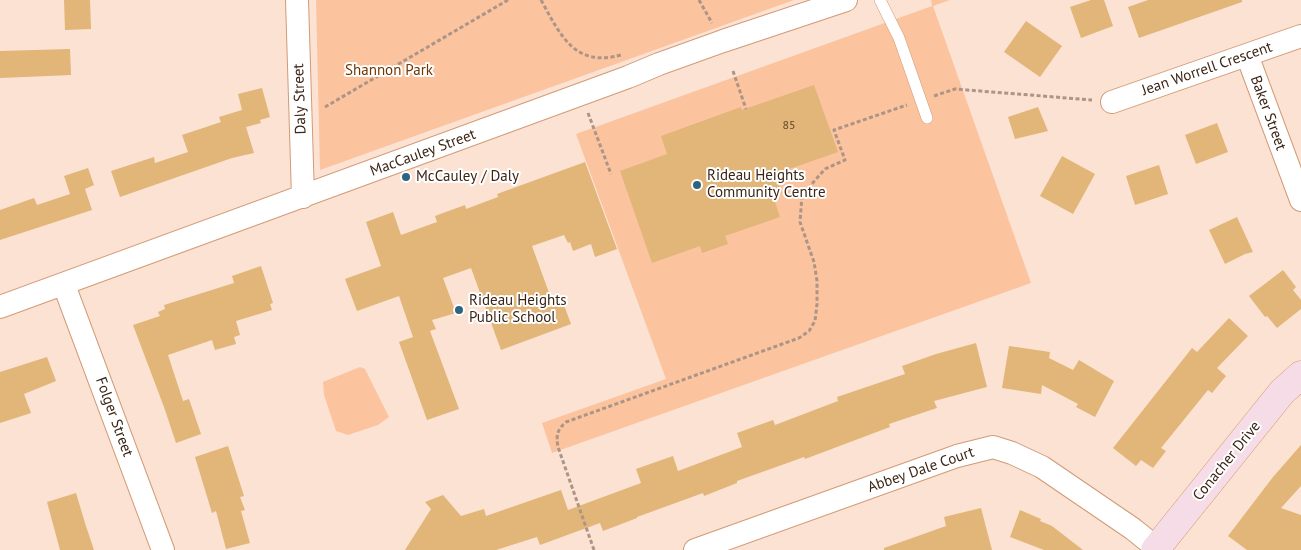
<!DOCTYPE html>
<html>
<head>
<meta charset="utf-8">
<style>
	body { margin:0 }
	canvas { display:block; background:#fbe2d3 }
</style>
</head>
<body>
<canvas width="1301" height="550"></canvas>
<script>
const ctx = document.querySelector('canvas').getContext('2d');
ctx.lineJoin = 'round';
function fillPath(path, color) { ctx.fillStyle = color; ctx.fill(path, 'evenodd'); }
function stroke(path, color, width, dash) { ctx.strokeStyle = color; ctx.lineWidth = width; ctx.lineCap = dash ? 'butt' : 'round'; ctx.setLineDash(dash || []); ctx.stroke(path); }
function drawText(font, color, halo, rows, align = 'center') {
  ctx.font = font + ' "PT Sans",sans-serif'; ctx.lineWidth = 4; ctx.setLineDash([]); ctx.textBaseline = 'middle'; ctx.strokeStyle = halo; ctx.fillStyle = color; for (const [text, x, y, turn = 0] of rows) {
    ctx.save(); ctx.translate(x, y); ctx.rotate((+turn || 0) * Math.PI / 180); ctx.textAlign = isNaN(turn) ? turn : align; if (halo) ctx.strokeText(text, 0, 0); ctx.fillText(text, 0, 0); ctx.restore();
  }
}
fillPath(new Path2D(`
	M316,0H794L320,170Z
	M931,0H950L933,6L1031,283L552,453L542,423L666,379L576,134L932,6Z
	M360,367L365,369L389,417L378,425L348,435L336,431L324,395L323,382Z`), '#fcc39f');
fillPath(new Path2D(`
	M64,0H90L91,29L65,30Z
	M1091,0H1104L1113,26L1081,38L1070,7Z
	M1148,0H1242V2L1139,38L1128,7Z
	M1026,21L1062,46L1040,77L1004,52Z
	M70,49L71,75L0,78V51Z
	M814,85L838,152L775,174L782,193L773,196L780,217L725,236L728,244L702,253L700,246L652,263L620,171L667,154L661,136L741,107L742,110Z
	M262,88L270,117L260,120L261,123L246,127L254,153L232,158L120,197L111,171L154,157L155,163L188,152L182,135L221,122L219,117L242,110L238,94Z
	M1038,107L1048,131L1015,139L1008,117Z
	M1217,123L1228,152L1196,164L1185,135Z
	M1062,156L1095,174L1073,214L1040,196Z
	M585,162L617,249L595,257L591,244L573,251L570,242L568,243L564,235L532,246L552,301L561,297L571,324L501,350L471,268L443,278L456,313L432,320L436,329L430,331L459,409L427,420L399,342L413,337L399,296L357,311L345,279L381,266L366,222L393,212L401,235L437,222L435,216L465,205L466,209L498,197L497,194Z
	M1159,165L1168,194L1135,205L1126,176Z
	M88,168L94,185L85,189L92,210L0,240V210L34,198L37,205L70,194L64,176Z
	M1237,217L1253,252L1245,254L1225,264L1209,230Z
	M261,266L273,303L270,304L272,310L236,321L240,335L234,337L236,344L215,350L212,340L168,355L183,401L189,399L201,434L176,443L164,407L133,325L160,316L158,312L165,309L164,305L234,283L232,276Z
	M1283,270L1296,287L1293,290L1301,300V309L1277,328L1267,316L1265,317L1249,296Z
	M1229,318L1248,336L1217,368L1226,376L1212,393L1208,390L1161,448L1166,451L1153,468L1141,460L1136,466L1113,448L1192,348L1197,352Z
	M976,343L987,387L934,401L937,408L889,424L890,427L805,459L804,457L737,481V483L704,496L703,493L637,517V518L603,531L600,523L540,545L537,537L496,550H405L431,509L425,502L443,495L461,516L484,509L486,516L561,490L568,510L641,483L636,469L673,456L678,471L742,447L737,433L773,420L775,425L838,401L837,397L905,374L902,366L936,354Z
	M1009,346L1050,352L1049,358L1073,370L1079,360L1114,381L1095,417L1076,407L1078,404L1042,385L1041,394L1002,388Z
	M47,357L56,381L24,394L31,413L0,423V372Z
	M1301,445V486L1281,508L1301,515V550H1247L1228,536L1273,477Z
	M228,446L244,496L240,497L245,510L241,511L250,543L226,549L216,511L212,513L195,457Z
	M76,493L85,523L94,550H60L47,502Z
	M981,508L992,550H884V548L946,526L944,517Z
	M1020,510L1041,519L1040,521L1052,526L1083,550H1044L1010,537Z`), '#e2b578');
const lane = new Path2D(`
	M880,0L899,38L927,118`);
const street = new Path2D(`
	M297,0L303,197
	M1247,55L1301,200
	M1112,102L1301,36
	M64,285L163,550
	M0,307L628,77L659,64L723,41L846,0
	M695,550L957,456L993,447L1012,453L1042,467L1133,529L1159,550`);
const secondary = new Path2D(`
	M1155,550L1282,392L1301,375`);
stroke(lane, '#d39a75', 12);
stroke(street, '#d39a75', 24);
stroke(secondary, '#d39a75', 29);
stroke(new Path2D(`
	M541,0C560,34 574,68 621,55
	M699,0L712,23
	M733,71L746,109
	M934,96L955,89L1092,100
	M325,107L508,0
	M588,113L611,174
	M594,550L558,447C556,435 557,430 566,422L799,338L809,331L815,321L817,304V281L814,262L800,222L802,195L825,169L845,160L834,130L907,105`), '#ac9586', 3, [4, 2.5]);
stroke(lane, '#fff', 11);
stroke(street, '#fff', 22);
stroke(secondary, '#f5dce6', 28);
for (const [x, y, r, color] of [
	[406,177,5,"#2f6480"],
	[697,185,5,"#2f6480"],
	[459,310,5,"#2f6480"]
]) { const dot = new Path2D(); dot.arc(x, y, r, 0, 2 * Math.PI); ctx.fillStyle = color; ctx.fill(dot); stroke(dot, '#fff', 2); }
drawText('12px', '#64482e', null, [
	["85",789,126]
]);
drawText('15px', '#3a2415', '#fff', [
	["Jean Worrell Crescent",1207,69,-19],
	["Daly Street",300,99,-92],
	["Baker Street",1268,113,70],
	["MacCauley Street",423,153,-20],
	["Folger Street",114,417,70],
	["Conacher Drive",1227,461,-51],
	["Abbey Dale Court",921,470,-19]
]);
drawText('15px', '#703602', '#fff', [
	["Shannon Park",389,71]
]);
drawText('15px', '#3a2415', '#fff', [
	["Rideau Heights",707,176],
	["Community Centre",707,193],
	["McCauley / Daly",416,177],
	["Rideau Heights",469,301],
	["Public School",469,318]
], 'left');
</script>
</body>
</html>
